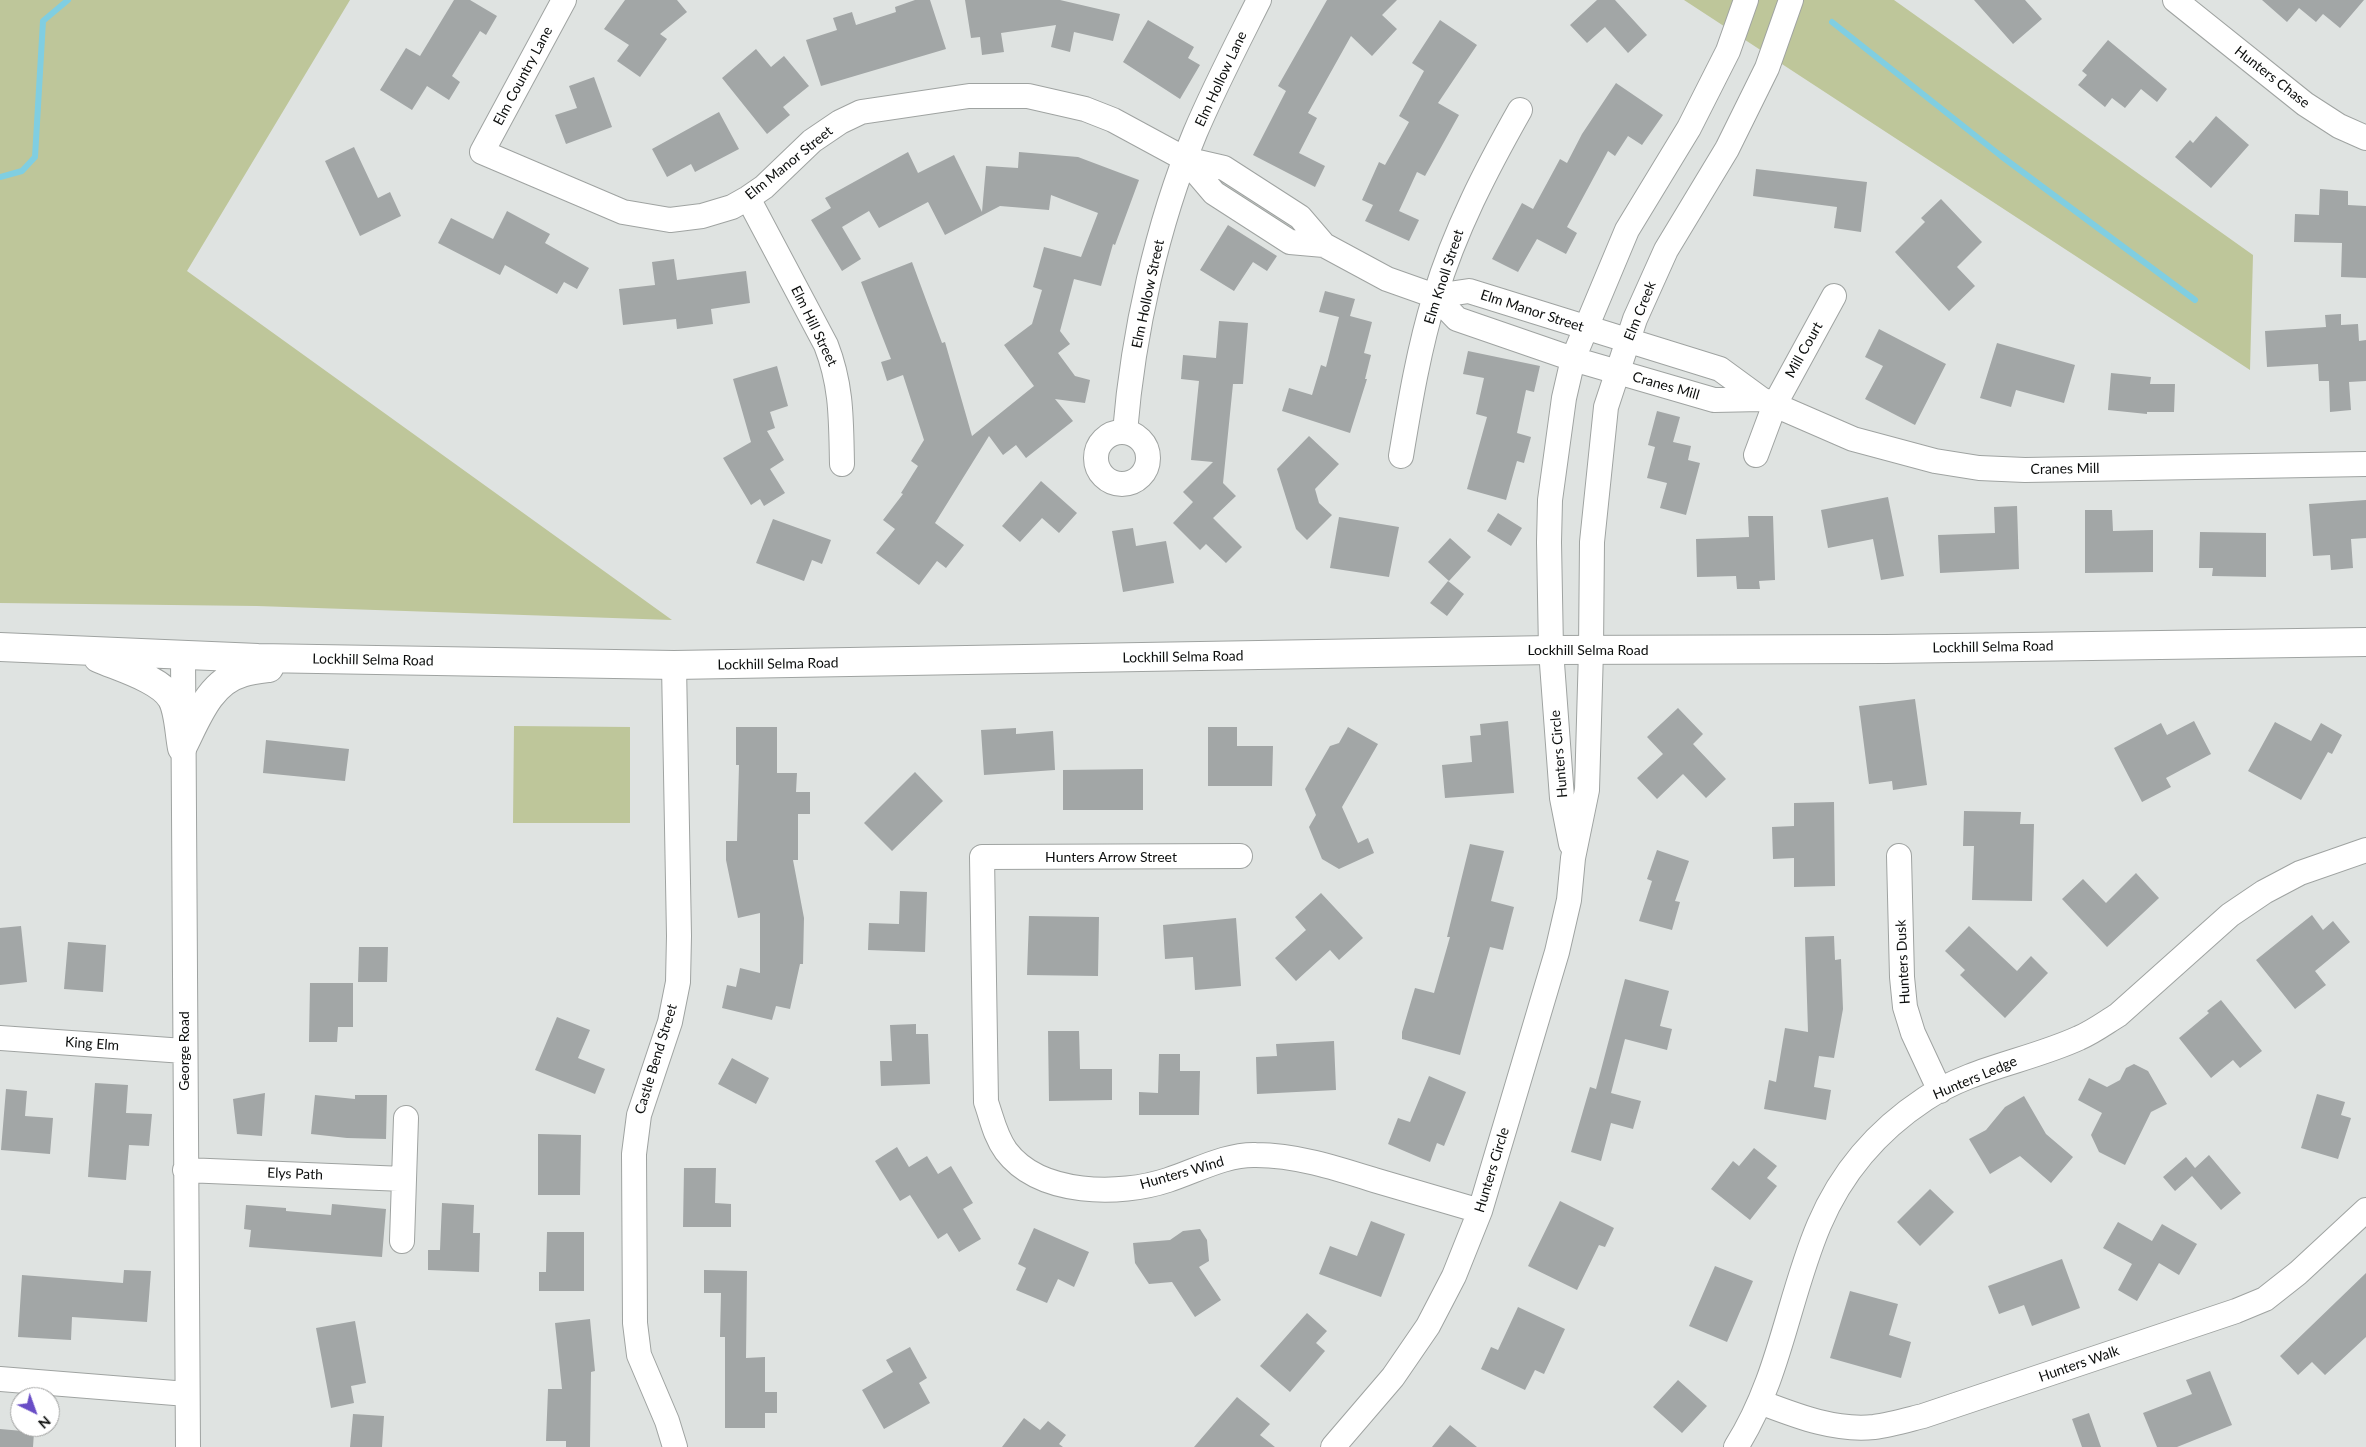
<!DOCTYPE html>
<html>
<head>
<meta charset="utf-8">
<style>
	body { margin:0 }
	#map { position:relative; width:2366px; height:1447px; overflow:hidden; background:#dfe3e1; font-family:Lato,sans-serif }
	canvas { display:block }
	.north { position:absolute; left:10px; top:1387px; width:50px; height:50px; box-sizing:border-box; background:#fff; border:1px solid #9e9f9e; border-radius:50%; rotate:138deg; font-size:14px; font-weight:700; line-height:20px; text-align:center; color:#0c0e0d }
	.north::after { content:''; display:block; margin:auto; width:18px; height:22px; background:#694dc6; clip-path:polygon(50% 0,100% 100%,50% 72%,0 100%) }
</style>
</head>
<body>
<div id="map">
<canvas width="2366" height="1447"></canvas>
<div class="north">N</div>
</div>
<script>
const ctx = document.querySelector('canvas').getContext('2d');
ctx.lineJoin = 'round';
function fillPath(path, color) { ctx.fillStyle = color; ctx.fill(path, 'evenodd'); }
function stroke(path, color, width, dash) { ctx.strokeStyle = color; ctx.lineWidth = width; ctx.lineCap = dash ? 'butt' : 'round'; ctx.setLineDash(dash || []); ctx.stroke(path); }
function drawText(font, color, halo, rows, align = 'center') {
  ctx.font = font + ' Lato,sans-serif'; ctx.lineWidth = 4.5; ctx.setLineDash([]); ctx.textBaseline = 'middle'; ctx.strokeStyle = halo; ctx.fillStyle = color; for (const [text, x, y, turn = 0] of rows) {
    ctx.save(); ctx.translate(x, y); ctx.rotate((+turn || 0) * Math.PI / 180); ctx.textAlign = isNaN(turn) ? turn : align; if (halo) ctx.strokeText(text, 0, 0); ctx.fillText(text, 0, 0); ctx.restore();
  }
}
fillPath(new Path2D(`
	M0,0H350L187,271L672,620L257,606L0,603Z
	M1684,0H1894L2253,255L2250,370Z
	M514,726L630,727V823H513Z`), '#bec69a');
stroke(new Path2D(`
	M1832,22L2001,156L2195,300
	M0,177L22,171L35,157L43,21L68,0`), '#80cee1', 6);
fillPath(new Path2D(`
	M454,0H470L497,16L486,35L480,31L452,76L460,82L449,100L427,86L412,110L380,90L406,48L420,56Z
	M625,0H677L687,12L660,34L667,39L640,77L617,61L629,45L604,29Z
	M915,0H930L946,49L821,86L806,40L837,30L833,18L852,12L856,25L896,12L895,7Z
	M965,0H1060L1120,14L1113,41L1074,32L1070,52L1051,47L1056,25L1001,33L1004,52L982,55L980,37L971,38Z
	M1327,0H1397L1382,15L1397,29L1372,56L1351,36L1308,113L1317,118L1299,153L1325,166L1315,187L1253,155L1286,91L1278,86Z
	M1597,0H1615L1647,35L1628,53L1605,27L1587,43L1570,25Z
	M1974,0H2025L2042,19L2013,44Z
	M2262,0H2364L2340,28L2323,14L2316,22L2299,8L2287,22Z
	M1148,20L1194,47L1188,58L1200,65L1180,99L1123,62Z
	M1440,20L1477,45L1438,103L1459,115L1425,176L1417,172L1399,211L1419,220L1409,241L1365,221L1373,205L1362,200L1379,162L1385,165L1409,122L1399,116L1424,71L1412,63Z
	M2108,40L2167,89L2157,102L2141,89L2125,108L2112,98L2105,107L2078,85L2087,75L2082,71Z
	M756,49L771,67L784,56L809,86L783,107L790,115L767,134L722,78Z
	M594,77L612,127L566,144L555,115L577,108L569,86Z
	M1616,83L1663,115L1642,145L1628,136L1615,156L1608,151L1567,227L1577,233L1566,254L1537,239L1518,272L1492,259L1522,203L1533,209L1560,159L1567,163L1582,134Z
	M719,112L739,149L695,172L691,164L667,177L652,149Z
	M2216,116L2249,145L2211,188L2175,157L2190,140L2193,143Z
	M354,147L378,198L390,192L401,216L360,236L325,161Z
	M908,152L918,173L954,155L982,212L986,166L1018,168L1019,152L1078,157L1139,180L1115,245L1113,244L1101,286L1074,279L1060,331L1070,344L1058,353L1075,376L1090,380L1085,403L1055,399L1073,421L1026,458L1016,445L1003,455L989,436L935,523L964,545L946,568L937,561L919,585L876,553L895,529L883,520L903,494L901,493L918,466L911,461L924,440L903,375L887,381L881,362L891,359L861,282L912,262L942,343L945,342L972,436L1034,386L1004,345L1032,324L1042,290L1033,287L1044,247L1081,257L1098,213L1051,195L1049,210L1000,206L945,235L928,202L879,228L869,211L842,227L861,259L842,271L811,220L831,208L825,198Z
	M1756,169L1867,182L1861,232L1834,228L1837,207L1753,196Z
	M2320,189L2348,191V205L2366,206V278L2341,277L2342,243L2294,242L2295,214L2319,215Z
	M1941,199L1982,242L1957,267L1975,286L1949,311L1895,252L1925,222L1921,218Z
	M507,211L550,234L545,243L589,268L577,289L564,282L557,294L505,265L500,275L438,243L451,218L493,239Z
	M1228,225L1277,256L1267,271L1253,262L1234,291L1200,270Z
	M674,259L677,280L746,271L750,303L711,309L713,324L677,329L676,319L623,325L619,289L655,285L652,262Z
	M1325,291L1355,299L1350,316L1372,322L1364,353L1371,355L1365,379H1367L1350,433L1282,411L1289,388L1312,395L1321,365L1326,367L1339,317L1319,312Z
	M2341,314V325L2358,324L2359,341L2366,340V381L2349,382L2351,410L2330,412L2329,381H2319L2318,364L2267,367L2265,331L2326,327L2325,315Z
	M1219,321L1248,323L1243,384H1233L1223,483L1236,496L1213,518L1242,547L1226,563L1206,544L1200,550L1173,523L1193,502L1183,492L1213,462L1191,460L1199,381L1181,379L1183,355L1216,358Z
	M1879,329L1946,364L1915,425L1865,399L1883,366L1865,357Z
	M1997,343L2075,365L2064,403L2016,390L2011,407L1980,398Z
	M1468,351L1540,366L1534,392L1526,390L1517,433L1531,437L1524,463L1517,461L1506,500L1467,489L1487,417L1476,414L1484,378L1463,374Z
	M777,366L788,406L770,412L775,428L767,431L784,460L770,469L785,493L764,506L760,499L751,505L723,458L751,442L733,379Z
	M2111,373L2151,377L2150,384H2175L2174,412H2147V414L2108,410Z
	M1657,411L1680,417L1673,442L1691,446L1688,460L1700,463L1686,515L1660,508L1667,483L1647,478L1655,447L1648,445Z
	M1309,436L1339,464L1315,489L1319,503L1332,515L1307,540L1296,529L1277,469Z
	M1041,481L1077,513L1059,533L1042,518L1020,542L1002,526Z
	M1888,497L1904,576L1881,580L1873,539L1828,548L1821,510Z
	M2366,500V538L2351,539L2353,568L2331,570L2330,555L2313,556L2309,504Z
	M2017,506L2019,569L1940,573L1938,535L1995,533L1994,507Z
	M2085,510H2112L2113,531L2153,530V572L2085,573Z
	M1498,513L1522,528L1511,546L1487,531Z
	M1748,516H1773L1775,580L1759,581L1760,589H1737L1736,576L1697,577L1696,539L1749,537Z
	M1339,517L1399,527L1389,577L1330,568Z
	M773,519L831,540L822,564L812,560L804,581L756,563Z
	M1133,528L1136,546L1166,541L1174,583L1123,592L1112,531Z
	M2200,532L2266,533V577L2212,576L2213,568H2199Z
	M1450,538L1471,557L1449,581L1428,562Z
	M1448,581L1464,594L1447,616L1430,603Z
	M1915,699L1927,785L1893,790L1892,781L1869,784L1859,706Z
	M1678,708L1703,734L1693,744L1726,779L1706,798L1683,774L1657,799L1637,778L1663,754L1647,737Z
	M1508,721L1514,793L1445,798L1442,765L1472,762L1470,736L1481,735L1480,724Z
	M2194,721L2211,754L2166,778L2171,787L2142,802L2114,748L2161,723L2167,735Z
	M2275,722L2311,741L2321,723L2342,735L2332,754L2328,752L2301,800L2248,771Z
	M736,727H777V773H797L796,792H810V814H798V860H793L804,918L803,964H800L790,1009L776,1006L772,1020L722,1008L727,985L736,987L740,968L760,973V913L738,918L726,860V841H737L739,765H736Z
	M1208,727H1237V746H1273L1272,786H1208Z
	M1348,727L1378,744L1342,807L1358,843L1368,838L1374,853L1339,869L1322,859L1309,827L1316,815L1305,789L1330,746L1339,743Z
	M1016,728V734L1053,731L1055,770L984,775L981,730Z
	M266,740L349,749L345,781L263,773Z
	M1143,769V810H1063V770Z
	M915,772L943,801L892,851L864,823Z
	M1834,802L1835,886L1794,887V858L1773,859L1772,827L1794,826V803Z
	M1964,811L2021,812L2020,824H2034L2032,901L1972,900L1974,846H1963Z
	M1470,844L1504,851L1491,901L1514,907L1503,950L1490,947L1460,1055L1402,1039V1032L1415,988L1434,993L1450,937H1447Z
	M1657,850L1689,861L1675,901L1680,902L1672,930L1639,921L1652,881L1647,879Z
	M2136,873L2159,898L2107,947L2062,899L2083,879L2106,903Z
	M900,891L927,892L925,952L868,950L869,923L899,924Z
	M1321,893L1363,938L1339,960L1330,950L1296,981L1275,958L1306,930L1295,917Z
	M2312,915L2323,930L2333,921L2350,942L2315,971L2326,985L2295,1009L2256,960Z
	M1029,916L1099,917L1098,976L1027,975Z
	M1236,918L1241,986L1195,990L1193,957L1165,959L1163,925Z
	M21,926L27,982L0,985V928Z
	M1969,926L2017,971L2031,956L2048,973L2005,1018L1960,975L1965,970L1945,951Z
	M1834,936L1835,960L1841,959L1843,1009L1834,1058L1819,1056L1814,1087L1831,1090L1826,1120L1764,1109L1769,1080L1776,1082L1785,1028L1808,1032L1805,937Z
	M68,942L106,945L103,992L64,989Z
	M359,947H388L387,982H358Z
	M1625,979L1669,991L1660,1026L1672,1029L1667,1050L1625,1039L1611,1093L1641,1101L1633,1129L1611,1123L1601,1161L1571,1152L1590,1087L1596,1089Z
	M310,983H353V1027H338L337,1042H309Z
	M2221,1000L2262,1051L2240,1068L2233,1060L2211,1078L2179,1038L2209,1013L2207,1011Z
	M557,1017L590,1030L578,1058L605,1069L595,1094L535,1070Z
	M916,1024V1034H928L930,1084L881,1086L880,1061H892L890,1025Z
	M1048,1031H1079L1080,1069H1112V1100L1049,1101Z
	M1334,1041L1336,1090L1257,1094L1256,1057L1277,1056L1276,1044Z
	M1159,1054H1180V1071H1200L1199,1115H1139V1092L1158,1093Z
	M732,1058L769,1078L756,1104L718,1084Z
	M2134,1064L2148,1071L2167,1104L2151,1112L2125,1165L2099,1152L2091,1135L2102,1113L2078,1100L2089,1078L2107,1087L2120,1080L2126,1068Z
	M1429,1076L1466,1092L1444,1146L1437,1143L1430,1162L1388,1144L1398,1118L1410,1122Z
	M95,1083L128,1085L126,1113L152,1114L149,1146L129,1145L126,1180L88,1177Z
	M6,1089L27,1091L25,1116L53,1118L50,1154L1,1150Z
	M265,1093L262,1136L237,1134L233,1099Z
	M2317,1094L2345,1102L2341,1115L2351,1118L2338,1159L2301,1148Z
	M315,1095L355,1099V1095H387L386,1139L347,1138L311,1134Z
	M2024,1096L2046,1134L2073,1157L2051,1183L2020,1156L1990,1174L1969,1139L1986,1130L2005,1107Z
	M538,1134L581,1135L580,1195H538Z
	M897,1147L909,1167L927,1156L938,1174L951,1166L973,1203L963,1209L981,1239L959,1252L947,1233L938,1239L910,1195L900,1201L875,1161Z
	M1754,1148L1777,1166L1767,1178L1777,1186L1750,1220L1711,1189L1733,1161L1739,1166Z
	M2209,1155L2241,1193L2221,1210L2192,1176L2175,1191L2163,1177L2186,1157L2195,1168Z
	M684,1168H716L715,1203L731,1204V1227H683Z
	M1930,1189L1954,1212L1920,1246L1897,1222Z
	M1560,1201L1614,1228L1605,1247L1599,1245L1577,1290L1528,1266Z
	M442,1203L474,1205L473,1233H480L479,1272L428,1270V1250H440Z
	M332,1204L386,1209L382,1257L249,1247L251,1230L244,1229L246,1205L286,1208V1211L331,1215Z
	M1371,1221L1405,1234L1381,1297L1319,1274L1330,1246L1357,1256Z
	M2118,1222L2152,1241L2162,1224L2197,1244L2179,1275L2159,1263L2137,1301L2118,1290L2132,1264L2103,1248Z
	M1034,1228L1089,1252L1074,1287L1058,1279L1047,1303L1016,1290L1026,1268L1018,1264Z
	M1200,1229L1207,1240L1209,1261L1199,1267L1221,1300L1195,1317L1172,1282L1149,1284L1135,1263L1133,1243L1170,1240L1183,1231Z
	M547,1232H584V1291H539V1272H546Z
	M2062,1259L2080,1308L2032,1326L2024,1305L1999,1314L1988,1286Z
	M1715,1266L1753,1281L1727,1342L1689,1326Z
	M124,1270L151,1271L147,1322L72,1317L71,1340L18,1337L22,1275L123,1283Z
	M704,1270L747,1271L746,1358L765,1357V1392H777V1413H765V1428H725V1337H720L721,1293H704Z
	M2366,1273V1337L2325,1375L2312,1362L2298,1375L2280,1356Z
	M1850,1291L1898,1304L1889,1335L1911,1342L1901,1378L1830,1358Z
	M1518,1307L1565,1329L1544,1374L1535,1370L1525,1390L1481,1369L1491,1347L1498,1350Z
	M1307,1313L1327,1331L1316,1343L1325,1351L1290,1392L1260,1366Z
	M590,1319L595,1371L591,1372L590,1447H566V1441H546L548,1389H562L555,1323Z
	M355,1321L366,1383L351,1386L354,1403L331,1408L316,1328Z
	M910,1347L927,1378L919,1383L930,1403L884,1429L862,1390L893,1372L886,1360Z
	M2210,1371L2232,1425L2177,1447H2157L2143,1413L2192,1394L2186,1380Z
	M1678,1380L1707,1406L1682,1433L1653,1407Z
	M1237,1397L1270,1424L1260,1435L1275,1447H1194Z
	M2089,1413L2101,1447H2082L2072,1419Z
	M353,1414L384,1416L382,1447H350Z
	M1024,1418L1040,1430L1048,1421L1066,1435L1059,1444L1063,1447H1002Z
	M1450,1425L1477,1447H1432Z
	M0,1429L34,1432L33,1447H0Z`), '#a2a6a6');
const minor = new Path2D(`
	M564,0L482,152L623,212L670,220L702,216L732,207L748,198L764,187L812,141L840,122L861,112L969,96H1028L1085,109L1113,120L1185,159L1224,168L1300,217L1324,245
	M2175,0L2305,104L2339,126L2366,138
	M1185,159L1214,193L1290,242L1324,245L1387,279L1435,296L1457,319L1573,359L1714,400L1761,399
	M748,198L826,345C842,386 841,420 842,464
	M1435,296L1469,291L1720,369L1761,399L1853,439L1935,461L1979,468L2025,470L2366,464
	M1125,432C1133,333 1157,225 1195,133C1214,88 1237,44 1259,0
	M1096 458a26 26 0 1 1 52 0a26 26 0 1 1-52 0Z
	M1756,455L1775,404L1834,296
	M1401,456C1410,402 1419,348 1435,296C1455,230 1486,170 1520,110
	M183,655L188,1447
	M674,665L679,936L678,982L670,1022L639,1115L634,1154L635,1323L639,1355L667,1421L675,1447
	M1571,844L1562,798L1551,650L1549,542L1550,500L1564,398L1573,359L1627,230L1689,128L1728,51L1746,0
	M1240,856L982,857L986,1102C992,1119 995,1136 1006,1151C1040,1196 1120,1196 1168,1180C1196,1171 1226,1154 1256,1155C1296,1155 1336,1168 1374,1180C1409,1190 1445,1201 1480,1211
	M1899,856L1902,977L1905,1007L1913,1033L1940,1091
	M0,1038L184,1051
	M185,1170L404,1179
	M402,1241L406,1118
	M0,1379L187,1394
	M1760,1402C1797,1416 1834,1431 1874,1427C1890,1425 1907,1420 1923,1416L2236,1311L2265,1299L2298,1273L2366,1210
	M1333,1447L1393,1377L1428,1326L1454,1276L1480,1211L1557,952L1569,900L1573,858L1587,790L1591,650L1592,542L1606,407L1635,319L1666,250L1727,149L1767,68L1791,0
	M1736,1447C1780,1378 1788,1298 1819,1225C1841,1173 1878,1130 1925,1099C1971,1068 2029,1061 2079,1038C2093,1032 2105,1023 2118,1015L2230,915L2264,892L2300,873L2366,850`);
const major = new Path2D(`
	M0,647L258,658L674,665L1551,650L1886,649L2366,642
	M98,658C118,667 161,679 172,699C179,712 179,733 182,748
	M182,748C196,721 209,682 242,673C250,670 260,669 269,668`);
stroke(minor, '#9fa3a1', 26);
stroke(major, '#9fa3a1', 30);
stroke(minor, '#fff', 24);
stroke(major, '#fff', 28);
drawText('14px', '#0c0e0d', '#fff', [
	["Elm Country Lane",523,76,-62],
	["Hunters Chase",2272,77,38],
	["Elm Hollow Lane",1221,79,-65],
	["Elm Manor Street",789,163,-39],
	["Elm Knoll Street",1444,277,-72],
	["Elm Hollow Street",1148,294,-78],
	["Elm Manor Street",1532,311,18],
	["Elm Creek",1640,311,-68],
	["Elm Hill Street",814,326,64],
	["Mill Court",1804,350,-61],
	["Cranes Mill",1666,386,16],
	["Cranes Mill",2065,469,-1],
	["Lockhill Selma Road",1993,647,-1],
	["Lockhill Selma Road",1588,650],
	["Lockhill Selma Road",1183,657,-1],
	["Lockhill Selma Road",373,660,1],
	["Lockhill Selma Road",778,664,-1],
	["Hunters Circle",1559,754,-95],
	["Hunters Arrow Street",1111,857],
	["Hunters Dusk",1903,962,-93],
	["King Elm",92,1044,4],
	["George Road",184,1051,-90],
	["Castle Bend Street",656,1059,-73],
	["Hunters Ledge",1975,1078,-23],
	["Hunters Circle",1492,1170,-73],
	["Hunters Wind",1182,1173,-16],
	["Elys Path",295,1174,2],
	["Hunters Walk",2079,1364,-19]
]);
</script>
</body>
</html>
